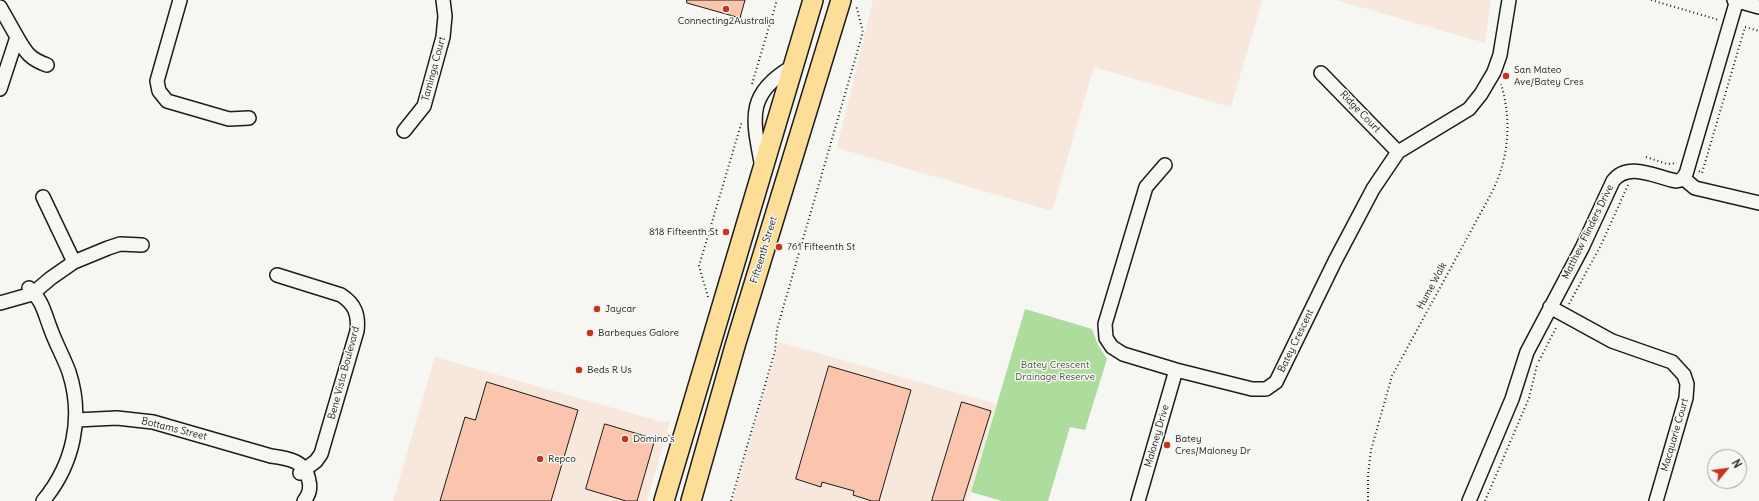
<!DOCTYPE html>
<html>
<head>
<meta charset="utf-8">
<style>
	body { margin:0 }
	#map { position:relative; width:1759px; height:501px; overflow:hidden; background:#f6f6f2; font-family:Delius,sans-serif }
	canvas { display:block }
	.north { position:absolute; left:1707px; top:449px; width:40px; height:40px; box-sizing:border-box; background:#f6f6f2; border:1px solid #9f9f9c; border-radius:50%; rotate:61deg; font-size:11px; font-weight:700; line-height:16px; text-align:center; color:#1c1c1c }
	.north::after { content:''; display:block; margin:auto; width:14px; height:18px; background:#c8321e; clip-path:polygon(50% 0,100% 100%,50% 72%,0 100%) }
</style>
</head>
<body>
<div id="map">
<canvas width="1759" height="501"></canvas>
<div class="north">N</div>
</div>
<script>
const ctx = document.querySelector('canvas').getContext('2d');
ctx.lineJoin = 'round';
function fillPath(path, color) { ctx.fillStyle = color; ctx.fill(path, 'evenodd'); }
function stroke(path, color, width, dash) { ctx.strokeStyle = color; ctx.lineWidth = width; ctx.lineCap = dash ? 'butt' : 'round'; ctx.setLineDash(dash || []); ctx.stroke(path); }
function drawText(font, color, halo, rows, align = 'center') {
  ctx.font = font + ' Delius,sans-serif'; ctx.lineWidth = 3; ctx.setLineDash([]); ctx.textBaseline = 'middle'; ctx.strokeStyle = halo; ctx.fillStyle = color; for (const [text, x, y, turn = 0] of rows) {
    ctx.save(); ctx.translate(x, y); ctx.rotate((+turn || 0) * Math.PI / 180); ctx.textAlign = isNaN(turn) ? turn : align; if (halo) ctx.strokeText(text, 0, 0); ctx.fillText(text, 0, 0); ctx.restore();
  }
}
fillPath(new Path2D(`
	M873,0H1262L1231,107L1094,67L1052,211L837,148Z
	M1336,0H1491L1485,43Z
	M779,342L996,404L968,501H733Z
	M435,357L662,422L670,421L647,501H393Z`), '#f7e7dd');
fillPath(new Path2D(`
	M1025,309L1092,329L1098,345L1107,359L1085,430L1070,427L1048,501H1002L971,492Z`), '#acdd9d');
const building = new Path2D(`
	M687,0H745L740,18L687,3Z
	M829,366L911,390L879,501H872L853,495L854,491L822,482L821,487L796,479Z
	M487,382L578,410L551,501H440L465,417L475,420Z
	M962,402L991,411L963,501H932Z
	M605,424L655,439L637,501H626L586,489Z`);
fillPath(building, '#fac4ad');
stroke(building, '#1c1c1c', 1);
const minor = new Path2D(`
	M180,0L157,81L159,91L167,101L229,119L249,118
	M1734,0L1759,7
	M0,7L17,37L0,89
	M17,37C26,53 30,59 47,65
	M1321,73L1398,152
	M404,131L424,106L443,37L445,16L443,0
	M1165,165L1146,187L1105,324L1106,338L1112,347L1123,354L1176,370L1252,389H1266L1276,382L1335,261L1373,189L1398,152L1469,109L1481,94L1494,72L1500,55L1509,0
	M762,167C753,120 745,94 792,67
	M1683,178L1695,188L1759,203
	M43,197L74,262
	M277,275L341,295C355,304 359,315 357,331L321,454L316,461L300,473
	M29,288C43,301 44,312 51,330C56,344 64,358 69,372C84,418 73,465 43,501
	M0,303L32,294L51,278L74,262L108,248L120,244L142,245
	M1550,307L1612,341L1672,362L1684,375L1687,384L1686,398L1656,501
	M76,420L117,418L153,422L271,456C288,458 306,461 309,481C311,489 309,495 304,501
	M1138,501L1176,370
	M1469,501L1512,399L1527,352L1582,248L1613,181C1628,161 1656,177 1676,181L1681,180L1686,174L1737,0`);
const highway = new Path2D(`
	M664,501L813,0
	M691,501L735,346L841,0`);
stroke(minor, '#1c1c1c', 16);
stroke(highway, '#1c1c1c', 22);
stroke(new Path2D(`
	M1651,0L1719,20
	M1745,27L1759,31
	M752,84L777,0
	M1646,157L1667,164L1677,163
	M1699,171L1702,173L1745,27
	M708,297L699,266L742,121
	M1569,304L1601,245L1628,185
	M1539,361L1557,326
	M731,501L775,351L777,329L863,32L856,5
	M1368,501V475L1371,450L1392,376L1491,194C1509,159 1512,121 1501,84
	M1485,501L1529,398L1537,365`), '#1c1c1c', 2, [1, 3]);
stroke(minor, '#f6f6f2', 13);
stroke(highway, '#fcde96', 19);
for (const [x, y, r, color] of [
	[726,9,4,"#c8321e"],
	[1506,76,4,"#c8321e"],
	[726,232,4,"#c8321e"],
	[779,247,4,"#c8321e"],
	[597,309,4,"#c8321e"],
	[590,333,4,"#c8321e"],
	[579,370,4,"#c8321e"],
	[625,439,4,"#c8321e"],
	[1167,445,4,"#c8321e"],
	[540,459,4,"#c8321e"]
]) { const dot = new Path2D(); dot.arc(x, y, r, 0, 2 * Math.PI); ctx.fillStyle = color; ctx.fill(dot); stroke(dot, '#f6f6f2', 1.5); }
drawText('10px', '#1c1c1c', '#f6f6f2', [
	["Connecting2Australia",726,21,"center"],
	["San Mateo",1514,70],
	["Ave/Batey Cres",1514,82],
	["818 Fifteenth St",718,232,"right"],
	["761 Fifteenth St",787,247],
	["Jaycar",605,309],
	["Barbeques Galore",598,333],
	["Beds R Us",587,370],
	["Domino's",633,439],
	["Batey",1175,439],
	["Cres/Maloney Dr",1175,451],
	["Repco",548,459]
], 'left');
drawText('10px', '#1c1c1c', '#f6f6f2', [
	["Taminga Court",434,69,-75],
	["Ridge Court",1360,112,46],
	["Matthew Flinders Drive",1588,232,-64],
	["Fifteenth Street",764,250,-73],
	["Hume Walk",1432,286,-62],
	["Batey Crescent",1296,341,-64],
	["Bene Vista Boulevard",344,373,-75],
	["Bottams Street",174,429,14],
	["Macquarie Court",1675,435,-74],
	["Maloney Drive",1157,436,-74]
]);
drawText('10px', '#475643', '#f6f6f2', [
	["Batey Crescent",1055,365],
	["Drainage Reserve",1055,377]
]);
</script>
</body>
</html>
